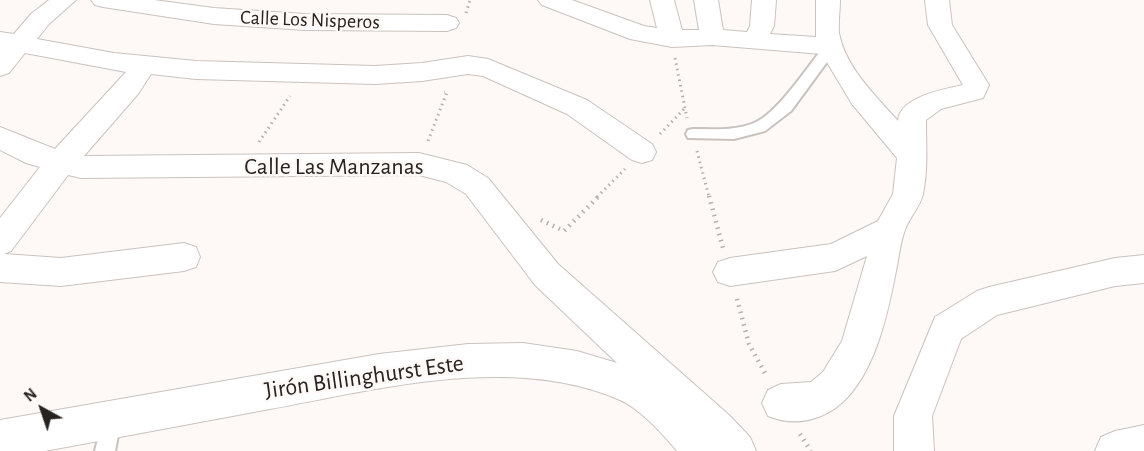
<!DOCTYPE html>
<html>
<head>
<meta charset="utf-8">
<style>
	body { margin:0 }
	#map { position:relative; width:1144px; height:451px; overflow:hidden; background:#fef9f6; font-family:"Alegreya Sans",sans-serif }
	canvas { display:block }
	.north { position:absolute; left:12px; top:379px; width:60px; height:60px; -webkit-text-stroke:4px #fef9f6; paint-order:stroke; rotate:320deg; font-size:16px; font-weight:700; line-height:24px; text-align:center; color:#262321 }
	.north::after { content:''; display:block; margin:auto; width:21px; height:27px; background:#262321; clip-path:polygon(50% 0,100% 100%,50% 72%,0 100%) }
</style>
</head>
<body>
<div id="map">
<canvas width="1144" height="451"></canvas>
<div class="north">N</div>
</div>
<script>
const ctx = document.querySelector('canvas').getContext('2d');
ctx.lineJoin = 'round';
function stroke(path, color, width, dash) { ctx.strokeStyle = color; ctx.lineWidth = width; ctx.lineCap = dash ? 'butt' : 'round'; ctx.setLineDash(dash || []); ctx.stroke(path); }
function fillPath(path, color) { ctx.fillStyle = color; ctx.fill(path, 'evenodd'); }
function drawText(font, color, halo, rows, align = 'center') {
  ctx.font = font + ' "Alegreya Sans",sans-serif'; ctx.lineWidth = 5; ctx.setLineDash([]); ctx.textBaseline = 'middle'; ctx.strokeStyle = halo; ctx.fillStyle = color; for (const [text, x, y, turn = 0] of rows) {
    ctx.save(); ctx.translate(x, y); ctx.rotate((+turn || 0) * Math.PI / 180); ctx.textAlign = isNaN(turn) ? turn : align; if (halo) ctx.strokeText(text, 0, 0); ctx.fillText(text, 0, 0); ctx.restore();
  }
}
const service = new Path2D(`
	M831,43L838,47L791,111L765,131L734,139L688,138L686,134L688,130L693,129C713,129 735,131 754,123C778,113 808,66 826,44Z
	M111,410L118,413L121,420L115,451H95L104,413Z`);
const minor = new Path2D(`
	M49,0H76L49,24L37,39L114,53L196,61L375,66L422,63L468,56L488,59L587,100L652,144L656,152L652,160L642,163L632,160L567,114L483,76L468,74L422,81L375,84L196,79L151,74L138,94L84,156L419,153L467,165L488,178L558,264L729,415L750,437L756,451H677C663,434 640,409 620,400C514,353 378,389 270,409C195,423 120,437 45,451H0V420L379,354L468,344L523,343L577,351L617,363L535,285L466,194L446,182L419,175L81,178L68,175L11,251L4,254L61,258L184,243L196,247L200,257L196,267L184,271L61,286L0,282V218L40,167L26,163L0,150V127L55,149L126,72L25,53L9,73L0,76V32L14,34L31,14Z
	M91,0H154L214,8L305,14L447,15L456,18L459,23L456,28L447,31L305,30L214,24L103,7L95,5Z
	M538,0H572L644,26L657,28L650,0H674L682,30H699L694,0H718L723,30L747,32L750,26L752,0H776L774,26L770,34L816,37V0H840C840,11 838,22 839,33C845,67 876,96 898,121C899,97 944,89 963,85L928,25L925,0H949L952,25L989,85L983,98L941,109L926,120C926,144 928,170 923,194C920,207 909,218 905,230C900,243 899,258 896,271C887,318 871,396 821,416C804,423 785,423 768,416L762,403L768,390L781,384L811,382L823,372L842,341L867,256L835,271L730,286L718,282L713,272L718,262L730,258L831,244L878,221L893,194L897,158L852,104L822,54L712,45L672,47L630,39L542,5Z
	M1144,255V283L1115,286L997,315L961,339L932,416L934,451H894V416L935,317L977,291L989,287L1115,258Z
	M1144,425V451H1095L1101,437L1115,431Z`);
stroke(service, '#cac2be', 4);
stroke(minor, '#cac2be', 2);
stroke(new Path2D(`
	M466,13L470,0
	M675,58L687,118
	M660,134L684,109
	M428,141L447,92H444
	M259,142L290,96
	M697,151L709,197
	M597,197L625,169`), '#b4b0ad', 3, [1.5, 4]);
stroke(new Path2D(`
	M709,196L723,248
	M541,220L564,231L599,196
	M737,299L749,344L766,375
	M800,434L811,451`), '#b4b0ad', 4.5, [1.5, 5]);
fillPath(service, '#fff');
fillPath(minor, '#fff');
drawText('20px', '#262321', '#fef9f6', [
	["Calle Los Nisperos",310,20,2]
]);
drawText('24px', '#262321', '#fef9f6', [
	["Calle Las Manzanas",334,167],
	["Jirón Billinghurst Este",364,377,-8]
]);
</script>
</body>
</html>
